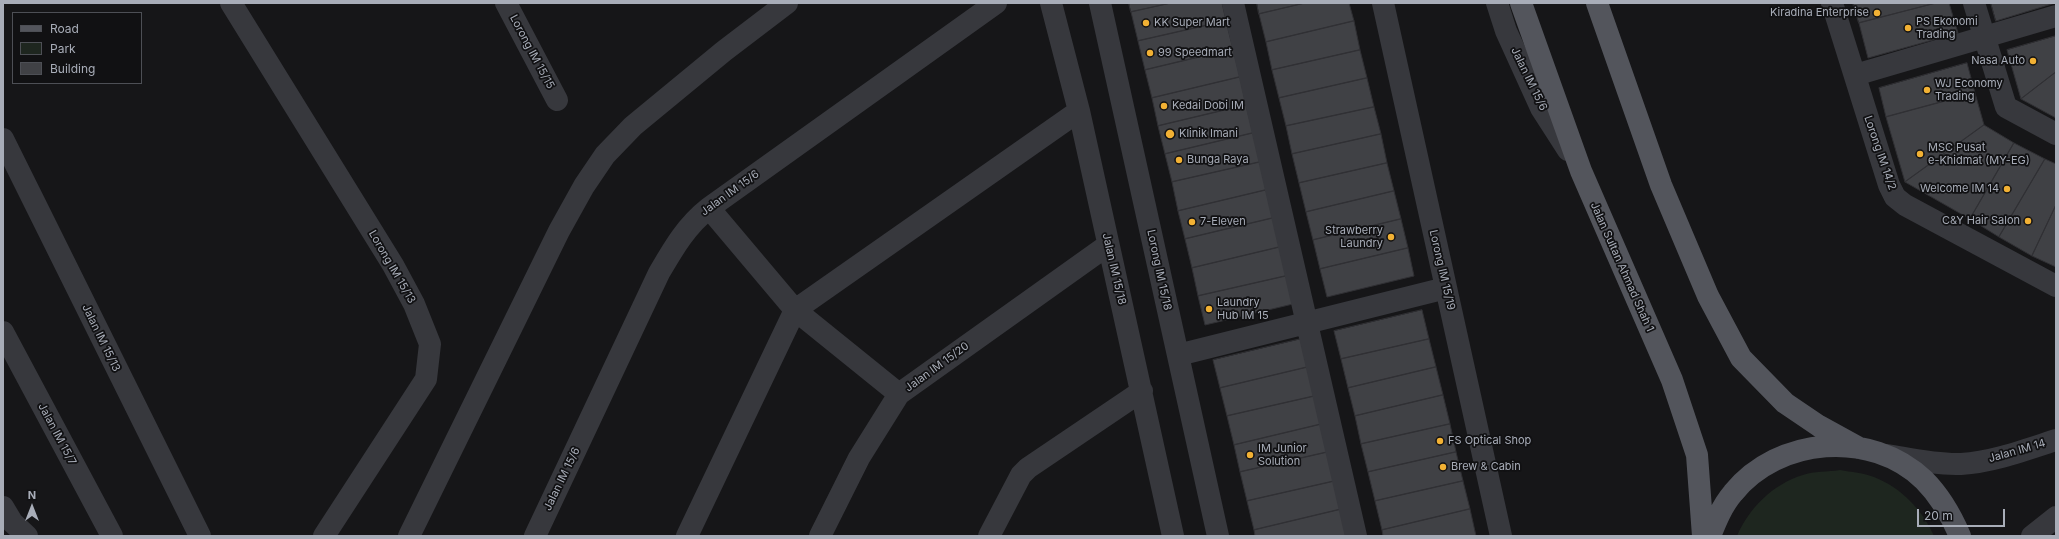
<!DOCTYPE html>
<html>
<head>
<meta charset="utf-8">
<style>
	body { margin:0 }
	#map { position:relative; width:2059px; height:539px; overflow:hidden; background:#161618; font-family:Inter,sans-serif }
	canvas { display:block }
	.frame { position:absolute; inset:0; border:4px solid #a8adb8; pointer-events:none }
	.legend { position:absolute; left:12px; top:12px; width:130px; height:72px; box-sizing:border-box; background:#111113; border:1px solid #4d4f55; margin:0; padding:5px 7px; list-style:none; font-size:12px; color:#a8adb8 }
	.legend li { display:flex; align-items:center; gap:8px; height:20px }
	.legend b { width:20px; border:1px solid #4d4f55 }
	.north { position:absolute; left:12px; top:487px; width:40px; height:40px; -webkit-text-stroke:3px #111113; paint-order:stroke; rotate:0deg; font-size:11px; font-weight:700; line-height:16px; text-align:center; color:#a8adb8 }
	.north::after { content:''; display:block; margin:auto; width:14px; height:18px; background:#a8adb8; clip-path:polygon(50% 0,100% 100%,50% 72%,0 100%) }
	.scale { position:absolute; left:1917px; top:509px; width:88px; height:18px; box-sizing:border-box; border:2px solid #a8adb8; border-top:0; padding-left:5px; font-size:12px; line-height:14px; white-space:nowrap; color:#a8adb8; -webkit-text-stroke:3px #111113; paint-order:stroke }
</style>
</head>
<body>
<div id="map">
<canvas width="2059" height="539"></canvas>
<div class="frame"></div>
<ul class="legend">
<li><b style="height:5px;background:#53555c"></b>Road</li>
<li><b style="height:11px;background:#1e261f"></b>Park</li>
<li><b style="height:11px;background:#404145"></b>Building</li>
</ul>
<div class="north">N</div>
<div class="scale">20 m</div>
</div>
<script>
const ctx = document.querySelector('canvas').getContext('2d');
ctx.lineJoin = 'round';
function fillPath(path, color) { ctx.fillStyle = color; ctx.fill(path, 'evenodd'); }
function stroke(path, color, width, dash) { ctx.strokeStyle = color; ctx.lineWidth = width; ctx.lineCap = dash ? 'butt' : 'round'; ctx.setLineDash(dash || []); ctx.stroke(path); }
function drawText(font, color, halo, rows, align = 'center') {
  ctx.font = font + ' Inter,sans-serif'; ctx.lineWidth = 3.5; ctx.setLineDash([]); ctx.textBaseline = 'middle'; ctx.strokeStyle = halo; ctx.fillStyle = color; for (const [text, x, y, turn = 0] of rows) {
    ctx.save(); ctx.translate(x, y); ctx.rotate((+turn || 0) * Math.PI / 180); ctx.textAlign = isNaN(turn) ? turn : align; if (halo) ctx.strokeText(text, 0, 0); ctx.fillText(text, 0, 0); ctx.restore();
  }
}
fillPath(new Path2D(`
	M1840,470C1851,472 1864,473 1874,477C1902,488 1922,510 1934,536H1737C1749,508 1773,484 1803,475C1814,471 1828,472 1840,470Z`), '#1e261f');
const building = new Path2D(`
	M1129,3H1171L1131,12Z
	M1171,3H1222L1226,21L1138,41L1131,12Z
	M1257,3H1305L1259,14Z
	M1305,3H1349L1354,21L1266,42L1259,14Z
	M1853,3H1936L1859,23Z
	M1936,3H1949L1958,33L1868,58L1859,23Z
	M1991,3H2055L1996,21Z
	M1226,21L1233,49L1145,70L1138,41Z
	M1354,21L1360,50L1272,70L1266,42Z
	M2056,36V72L2021,99L2007,50Z
	M1233,49L1240,77L1152,98L1145,70Z
	M1360,50L1367,78L1279,98L1272,70Z
	M1967,63L1975,93L1886,117L1879,88Z
	M2056,72V118L2021,99Z
	M1240,77L1246,105L1158,126L1152,98Z
	M1367,78L1374,107L1286,126L1279,98Z
	M1975,93L1984,125L1905,182L1886,117Z
	M1246,105L1253,133L1165,154L1158,126Z
	M1374,107L1381,134L1292,154L1286,126Z
	M1984,125L2014,143L1970,219L1905,182Z
	M1253,133L1260,162L1172,182L1165,154Z
	M1381,134L1387,163L1299,183L1292,154Z
	M2014,143L2045,159L1999,237L1970,219Z
	M2045,159L2056,164V205L2032,256L1999,237Z
	M1260,162L1266,190L1178,211L1172,182Z
	M1387,163L1394,191L1306,212L1299,183Z
	M1266,190L1273,218L1185,239L1178,211Z
	M1394,191L1401,219L1313,240L1306,212Z
	M2056,205V267L2032,256Z
	M1273,218L1280,247L1192,268L1185,239Z
	M1401,219L1408,248L1320,269L1313,240Z
	M1280,247L1286,276L1198,296L1192,268Z
	M1408,248L1414,276L1327,297L1320,269Z
	M1286,276L1293,304L1205,325L1198,296Z
	M1422,310L1429,339L1341,359L1334,331Z
	M1301,339L1308,367L1220,388L1213,360Z
	M1429,339L1436,367L1348,388L1341,359Z
	M1308,367L1315,396L1227,416L1220,388Z
	M1436,367L1443,395L1355,416L1348,388Z
	M1443,395L1450,424L1361,444L1355,416Z
	M1315,396L1322,424L1234,445L1227,416Z
	M1322,424L1328,452L1240,472L1234,445Z
	M1450,424L1456,452L1368,472L1361,444Z
	M1328,452L1335,481L1247,501L1240,472Z
	M1456,452L1463,481L1375,501L1368,472Z
	M1335,481L1342,509L1254,530L1247,501Z
	M1463,481L1470,509L1382,530L1375,501Z
	M1342,509L1348,536H1255L1254,530Z
	M1470,509L1476,536H1383L1382,530Z`);
fillPath(building, '#404145');
stroke(building, '#303034', 1);
stroke(new Path2D(`
	M231,3L393,265L414,304L430,344L426,379L324,536
	M506,3L557,100
	M1051,3L1079,111L1173,536
	M1100,3L1218,536
	M1233,3L1356,536
	M1383,3L1501,536
	M1497,3L1506,31L1541,108L1568,150
	M1832,3L1889,185L1895,197L1905,205L2056,286
	M1974,3L2006,107L2056,134
	M1855,75L2056,16
	M3,139L200,536
	M709,208L795,310L899,394
	M3,332L112,536
	M1178,355L1446,288
	M1887,455C1911,459 1936,465 1961,464C1993,462 2025,450 2056,440
	M3,507L12,522L27,536
	M409,536L559,231L584,186L605,155L633,126L724,51L787,3
	M535,536L659,273C673,249 686,226 709,208L996,3
	M687,536L795,310L1079,111
	M820,536L859,458L899,394L1108,245
	M989,536L1021,475L1028,468L1142,391
	M2032,536L2056,517`), '#37383d', 22);
stroke(new Path2D(`
	M1521,3L1581,171L1672,380L1697,455L1703,536
	M1597,3L1661,185L1708,296L1741,358L1785,403L1819,426L1859,448
	M1710,536C1716,521 1722,506 1733,493C1778,437 1871,429 1924,480C1940,496 1951,515 1960,536`), '#53555c', 22);
for (const [x, y, r, color] of [
	[1877,13,4,"#f2b134"],
	[1146,23,4,"#f2b134"],
	[1908,28,4,"#f2b134"],
	[1150,53,4,"#f2b134"],
	[2033,61,4,"#f2b134"],
	[1927,90,4,"#f2b134"],
	[1164,106,4,"#f2b134"],
	[1170,134,5,"#f2b134"],
	[1920,154,4,"#f2b134"],
	[1179,160,4,"#f2b134"],
	[2007,189,4,"#f2b134"],
	[2028,221,4,"#f2b134"],
	[1192,222,4,"#f2b134"],
	[1391,237,4,"#f2b134"],
	[1209,309,4,"#f2b134"],
	[1440,441,4,"#f2b134"],
	[1250,455,4,"#f2b134"],
	[1443,467,4,"#f2b134"]
]) { const dot = new Path2D(); dot.arc(x, y, r, 0, 2 * Math.PI); ctx.fillStyle = color; ctx.fill(dot); stroke(dot, '#111113', 1.5); }
drawText('11px', '#a8adb8', '#111113', [
	["Kiradina Enterprise",1869,13,"right"],
	["PS Ekonomi",1916,22],
	["Trading",1916,35],
	["KK Super Mart",1154,23],
	["99 Speedmart",1158,53],
	["Nasa Auto",2025,61,"right"],
	["WJ Economy",1935,84],
	["Trading",1935,97],
	["Kedai Dobi IM",1172,106],
	["Klinik Imani",1179,134],
	["MSC Pusat",1928,148],
	["e-Khidmat (MY-EG)",1928,161],
	["Bunga Raya",1187,160],
	["Welcome IM 14",1999,189,"right"],
	["C&Y Hair Salon",2020,221,"right"],
	["7-Eleven",1200,222],
	["Strawberry",1383,231,"right"],
	["Laundry",1383,244,"right"],
	["Laundry",1217,303],
	["Hub IM 15",1217,316],
	["FS Optical Shop",1448,441],
	["IM Junior",1258,449],
	["Solution",1258,462],
	["Brew & Cabin",1451,467]
], 'left');
drawText('11px', '#a8adb8', '#111113', [
	["Lorong IM 15/15",532,52,62],
	["Jalan IM 15/6",1529,79,64],
	["Lorong IM 14/2",1880,153,71],
	["Jalan IM 15/6",730,193,-36],
	["Lorong IM 15/13",392,267,60],
	["Jalan Sultan Ahmad Shah 1",1622,267,66],
	["Jalan IM 15/18",1114,269,77],
	["Lorong IM 15/18",1159,270,78],
	["Lorong IM 15/19",1442,270,77],
	["Jalan IM 15/13",101,338,64],
	["Jalan IM 15/20",937,367,-36],
	["Jalan IM 15/7",57,434,62],
	["Jalan IM 14",2017,451,-16],
	["Jalan IM 15/6",562,479,-64]
]);
</script>
</body>
</html>
